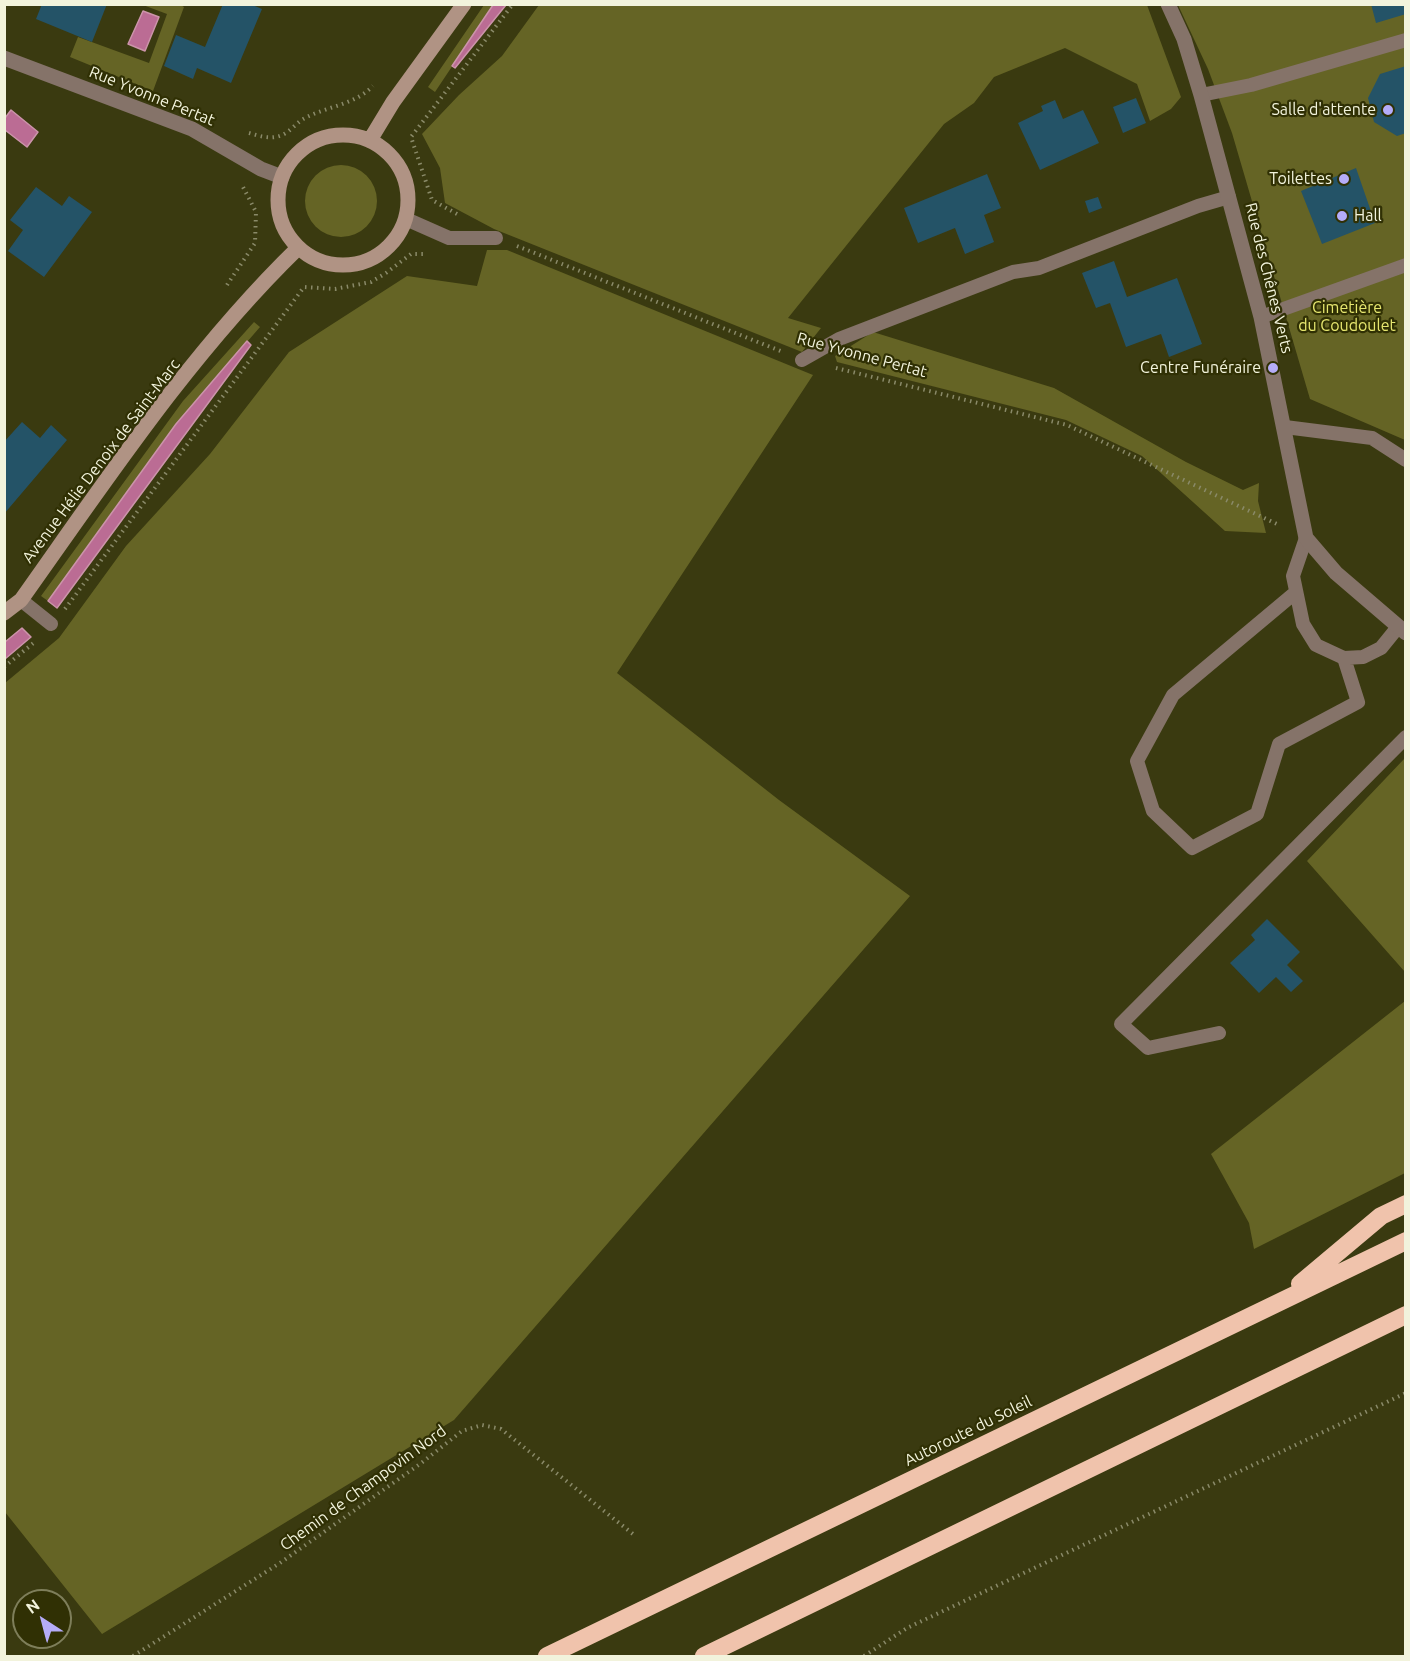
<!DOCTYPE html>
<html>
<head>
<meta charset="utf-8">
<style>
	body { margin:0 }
	#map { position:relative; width:1410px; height:1661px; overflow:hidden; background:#3a3a10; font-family:Ubuntu,sans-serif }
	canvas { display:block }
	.frame { position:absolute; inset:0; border:6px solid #f2f3dc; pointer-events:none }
	.north { position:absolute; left:12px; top:1589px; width:60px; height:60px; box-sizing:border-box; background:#303004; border:2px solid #7e7e5a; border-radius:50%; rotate:324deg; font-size:16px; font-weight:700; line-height:24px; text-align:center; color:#f2f3dc }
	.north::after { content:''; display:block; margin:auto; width:21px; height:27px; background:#b5acf8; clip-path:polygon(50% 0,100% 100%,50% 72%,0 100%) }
</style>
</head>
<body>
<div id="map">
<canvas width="1410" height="1661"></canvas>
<div class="frame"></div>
<div class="north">N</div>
</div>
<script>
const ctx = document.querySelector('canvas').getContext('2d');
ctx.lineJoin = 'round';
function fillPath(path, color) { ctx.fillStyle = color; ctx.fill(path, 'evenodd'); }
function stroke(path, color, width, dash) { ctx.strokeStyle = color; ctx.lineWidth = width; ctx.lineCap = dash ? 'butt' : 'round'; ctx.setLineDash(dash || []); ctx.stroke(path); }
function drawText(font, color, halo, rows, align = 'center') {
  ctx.font = font + ' Ubuntu,sans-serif'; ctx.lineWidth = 4.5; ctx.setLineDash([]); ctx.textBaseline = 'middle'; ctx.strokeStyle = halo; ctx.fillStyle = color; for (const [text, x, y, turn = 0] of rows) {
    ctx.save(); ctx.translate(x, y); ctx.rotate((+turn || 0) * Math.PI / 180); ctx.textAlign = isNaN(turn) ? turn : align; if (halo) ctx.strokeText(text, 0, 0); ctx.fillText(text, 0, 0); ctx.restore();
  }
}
fillPath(new Path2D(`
	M179,4L184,7L153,91L70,57L78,37L149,63L167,14L143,5Z
	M484,5H493L435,92L428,87Z
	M539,5H1147L1181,97L1171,109L1150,121L1137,84L1065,48L994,77L974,103L944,124L788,318L821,328L802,352L494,229L445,203L440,168L422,134L459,95L502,56Z
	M1178,5H1405V440L1310,399L1232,133L1208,69Z
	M305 201a36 36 0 1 1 72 0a36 36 0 1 1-72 0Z
	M487,250H507L813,375L617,673L779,800L910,896L454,1420L102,1634L5,1512V683L59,638L126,546L210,454L289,352L407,276L477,286Z
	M254,322L260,327L176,424L48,601L41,596L183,401Z
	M873,332L1054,388L1186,462L1243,490L1259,483L1258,501L1266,533L1225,531L1142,456L1066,420L837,362L835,356Z
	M1405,758V972L1307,861Z
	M1405,1001V1173L1254,1249L1249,1223L1211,1154Z`), '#656425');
const water = new Path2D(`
	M493,5H506L455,68L452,66Z
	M143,11L159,17L145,51L128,44Z
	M11,110L38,132L27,147L5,130V118Z
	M247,341L251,345L57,608L48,601L176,424Z
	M22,628L31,637L5,659V642Z`);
fillPath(water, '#bb6c94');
stroke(water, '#cc94aa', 1.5);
fillPath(new Path2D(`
	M42,4H107L92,42L36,19Z
	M223,4H250L262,9L231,83L197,68L193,79L164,66L176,35L205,47Z
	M1371,4H1406V14L1376,23Z
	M1406,66V133L1397,136L1374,122L1368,98L1380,74Z
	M1136,98L1146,123L1123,133L1113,107Z
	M1055,100L1063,119L1083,110L1099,143L1040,170L1018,123L1043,111L1041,106Z
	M1356,168L1375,223L1322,244L1301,191Z
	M987,174L1001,208L984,215L994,242L965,254L955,228L918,243L904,208Z
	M36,187L62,206L69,196L92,212L44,277L8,251L23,230L10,220Z
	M1098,197L1102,208L1089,213L1085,201Z
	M1114,261L1127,297L1177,278L1202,344L1169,357L1161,334L1126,347L1110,303L1096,308L1082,273Z
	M22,422L40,438L51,425L67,440L4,514V442Z
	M1267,919L1300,952L1287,965L1303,981L1291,992L1276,977L1259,993L1230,963L1255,940L1251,935Z`), '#245367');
stroke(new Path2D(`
	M249,133C260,136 271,140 282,135C290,132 297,122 305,118C328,106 354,105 373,86
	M457,214L432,200L411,137L513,4
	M517,246L783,352
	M227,285L255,243L256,212L242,185
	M836,368L1067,425L1279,525
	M65,609L304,287L335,289L371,282L386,273L411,254H425
	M4,667L36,641
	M133,1656L280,1563L420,1464L462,1431L482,1425L501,1429L633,1534
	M864,1656L907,1628L1406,1393`), '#8a8a69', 4, [1.5, 4.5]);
stroke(new Path2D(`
	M1201,95L1251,85L1406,40
	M406,219L449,238H496
	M1261,317L1406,265
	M802,360L839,339L1013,272L1039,268L1198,206L1229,197
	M1285,427L1372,438L1406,460
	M1306,538L1293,576L1303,624L1316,645L1344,658L1363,657L1381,648L1398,627
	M1296,592L1173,695L1137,761L1153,811L1192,848L1257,814L1279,744L1358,702L1344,658
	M21,600L51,624
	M1219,1033L1148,1048L1121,1024L1406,737`), '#857369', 14);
stroke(new Path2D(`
	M1168,4L1184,39L1201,95L1261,317L1306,538L1336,573L1406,633
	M4,58L192,129L261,169L282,177`), '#857369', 15);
stroke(new Path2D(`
	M278 200a65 65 0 1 1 130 0a65 65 0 1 1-130 0Z
	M370,140L393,102L464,4
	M4,613L21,600C107,479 191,352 298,248`), '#b09384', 15);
stroke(new Path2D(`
	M1300,1284L1381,1216L1406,1204
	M547,1656L1406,1241
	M704,1656L1406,1315`), '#f0c3ac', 18);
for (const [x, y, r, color] of [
	[1388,110,6,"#b5acf8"],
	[1344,179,6,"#b5acf8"],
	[1342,216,6,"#b5acf8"],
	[1273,368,6,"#b5acf8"]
]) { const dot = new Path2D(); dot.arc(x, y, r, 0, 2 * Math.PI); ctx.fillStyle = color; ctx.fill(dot); stroke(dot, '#303004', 2); }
drawText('16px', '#f2f3dc', '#303004', [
	["Rue Yvonne Pertat",152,96,22],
	["Rue des Chênes Verts",1269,278,76],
	["Rue Yvonne Pertat",862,355,15],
	["Avenue Hélie Denoix de Saint-Marc",101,461,-53],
	["Autoroute du Soleil",968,1431,-26],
	["Chemin de Champovin Nord",363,1488,-36]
]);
drawText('16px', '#f2f3dc', '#303004', [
	["Salle d'attente",1376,110],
	["Toilettes",1332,179],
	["Hall",1354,216,"left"],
	["Centre Funéraire",1261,368]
], 'right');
drawText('16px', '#e6e66f', '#303004', [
	["Cimetière",1347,308],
	["du Coudoulet",1347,326]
]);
</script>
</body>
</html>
